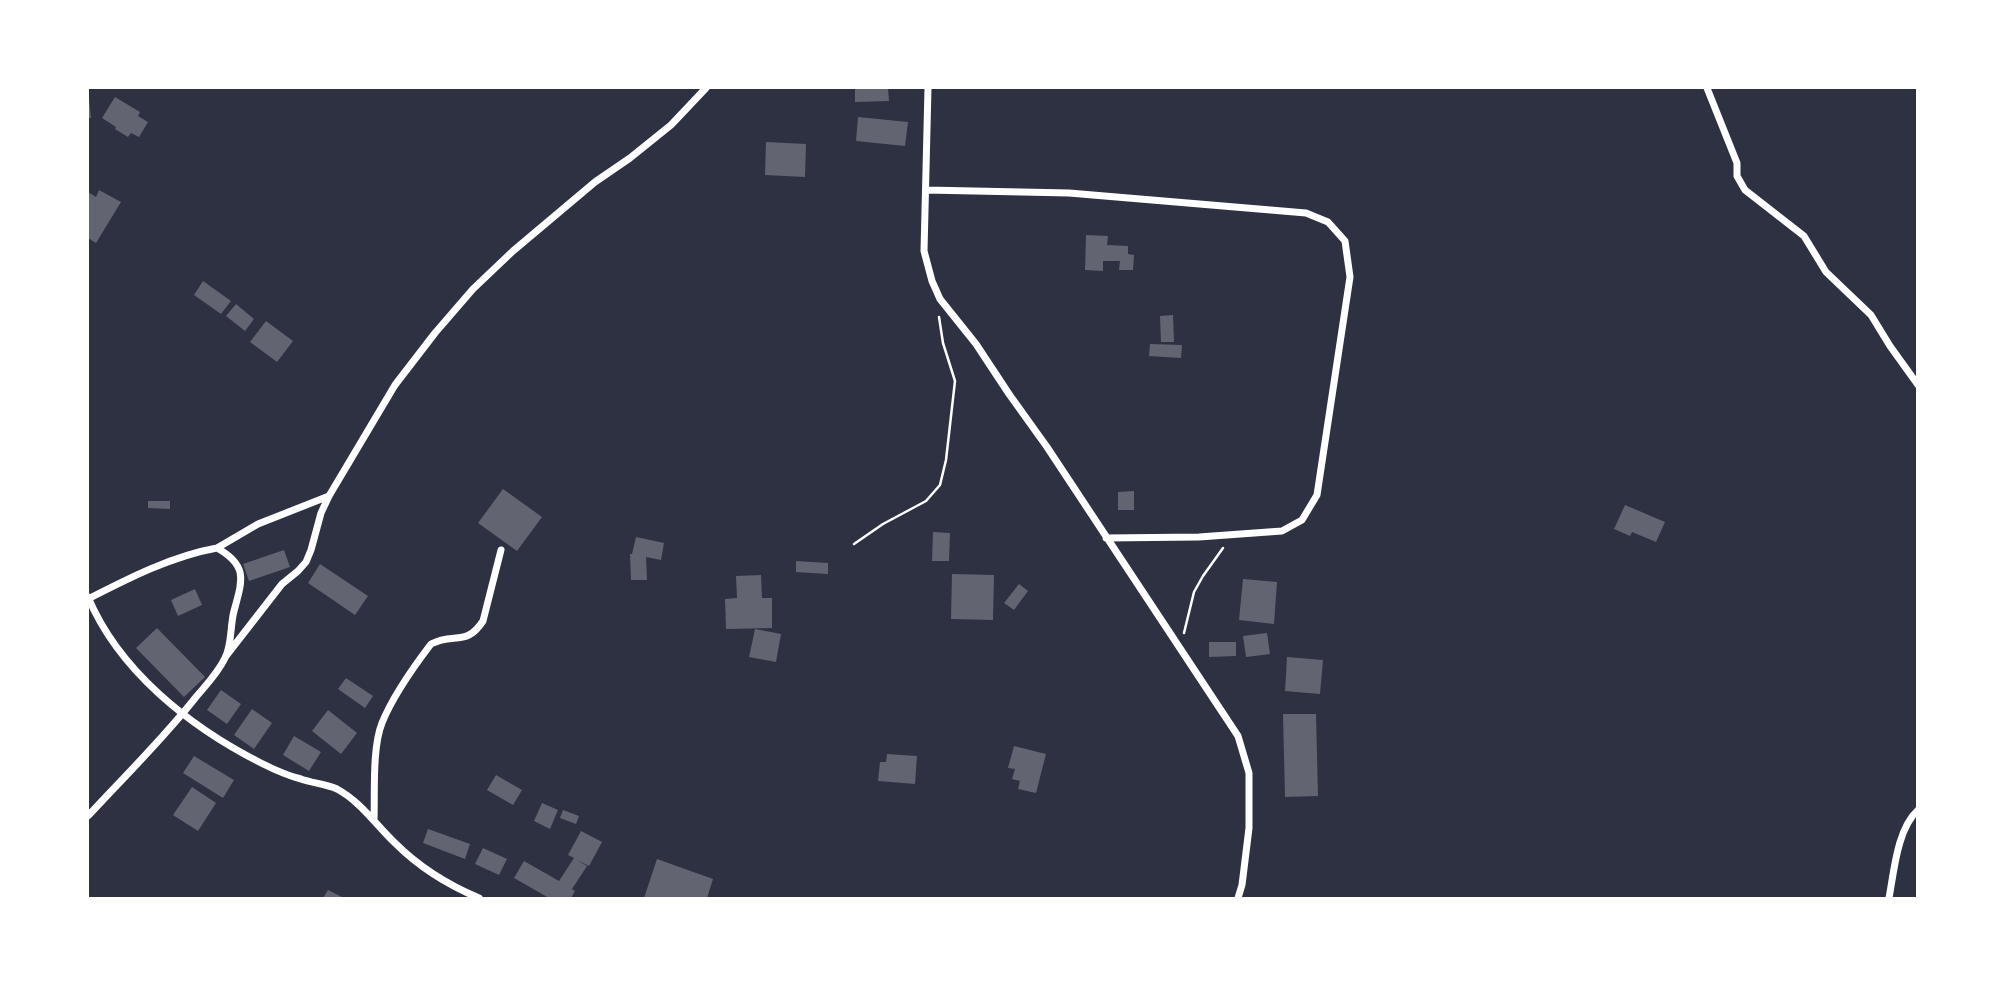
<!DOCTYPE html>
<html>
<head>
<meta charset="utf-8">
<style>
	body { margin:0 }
	#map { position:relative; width:2005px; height:986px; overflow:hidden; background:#2d3142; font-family:Lato,sans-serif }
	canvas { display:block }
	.frame { position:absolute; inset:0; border:89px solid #fff; pointer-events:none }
</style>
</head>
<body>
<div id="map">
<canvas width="2005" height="986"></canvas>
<div class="frame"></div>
</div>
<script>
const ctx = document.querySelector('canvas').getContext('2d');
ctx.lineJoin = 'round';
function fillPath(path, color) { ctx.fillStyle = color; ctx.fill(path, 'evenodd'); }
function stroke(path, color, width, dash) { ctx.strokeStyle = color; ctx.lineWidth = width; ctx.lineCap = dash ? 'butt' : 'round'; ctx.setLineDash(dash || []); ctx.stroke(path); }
fillPath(new Path2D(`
	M855,88H888L889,101L855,102Z
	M115,97L140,112L138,116L148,122L139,137L131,133L128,137L115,129L116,127L102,118Z
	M88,98H89L91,118H88Z
	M858,117L908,122L905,146L856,141Z
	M766,142L806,144L805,177L765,175Z
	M99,190L121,202L96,243L88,238V192L96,197Z
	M1086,235L1108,236L1107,245L1128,246V254L1134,255L1133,270H1119L1120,261H1103V271L1085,270Z
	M203,281L231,301L221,314L194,295Z
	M236,304L254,319L245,331L226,316Z
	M1173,315L1174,342H1161L1160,316Z
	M266,321L293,341L277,362L250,342Z
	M1150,344L1182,345L1181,358L1149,356Z
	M503,489L542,517L517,551L478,523Z
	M1134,491V510H1118V492Z
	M148,501H170V509L148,508Z
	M1625,505L1665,522L1656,542L1632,532L1630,536L1614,529Z
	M933,532L950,533L949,561H932Z
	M636,537L664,543L661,560L646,557L647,580H631L630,554H632Z
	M284,550L290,567L249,581L243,564Z
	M796,561L828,563V574L796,572Z
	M320,564L368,596L355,615L308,583Z
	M952,574L994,575L993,620L951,619Z
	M761,575L762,598H772V628L726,629L725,599L737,598L736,576Z
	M1243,579L1277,582L1274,624L1239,620Z
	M1019,584L1028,591L1014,610L1004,603Z
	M195,589L202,605L178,616L171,600Z
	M157,628L205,677L184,697L136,648Z
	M755,629L781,634L776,662L749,657Z
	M1267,633L1270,654L1246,657L1243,636Z
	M1209,642H1236V656L1209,657Z
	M1287,657L1323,660L1320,694L1285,691Z
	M346,678L373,696L365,708L338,689Z
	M221,690L241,704L227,724L207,710Z
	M252,709L272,723L254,749L234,735Z
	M328,710L357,733L341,754L312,731Z
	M1283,714H1316L1318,796L1285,797Z
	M294,736L321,752L309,771L283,755Z
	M1014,746L1046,754L1036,793L1018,789L1020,781L1012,779L1015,769L1008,768Z
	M887,754L917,756L915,784L878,781L880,762H886Z
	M194,756L234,780L223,798L183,773Z
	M496,775L522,790L513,805L487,790Z
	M192,787L216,803L198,831L173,815Z
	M542,803L558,810L550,829L534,821Z
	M563,810L579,816L576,824L560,818Z
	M428,829L470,844L465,859L423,843Z
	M581,831L602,842L589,866L577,860L587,866L572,889L575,891L571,898H549L514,878L524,861L559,881L574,858L568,855Z
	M483,848L507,859L499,875L475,864Z
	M657,859L713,879L707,898H644Z
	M328,890L344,898H323Z`), '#626471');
stroke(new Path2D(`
	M854,544L883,524L926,501L940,485L946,460L955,381L943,343L939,317
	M1184,633L1194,592L1203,576L1223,548`), '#fff', 2.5);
stroke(new Path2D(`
	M928,88L924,251L932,281L940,299L976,344L1009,394L1047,447L1238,736L1249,773V828L1242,885L1238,898
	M1707,88L1737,163V176L1745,190L1804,236L1826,272L1871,315L1890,346L1918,385
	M926,190L1069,193L1306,213L1328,222L1345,241L1350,277L1317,495L1302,520L1282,531L1199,537L1106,538
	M217,548L258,524L329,496
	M88,597C119,671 190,727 261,763C273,769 288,776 301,779C312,783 326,784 337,789C361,802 376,825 395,843C420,868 448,885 479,898
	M226,656L282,584L298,571L306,562L311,550L321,513L329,496L395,385L435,333L473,289L513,251L595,182L630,158L671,125L706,88
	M88,816C124,777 163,739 196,697C206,685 218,673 225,658C232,645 230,626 234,611C242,581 249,566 217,548C172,556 129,578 88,599
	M374,820C375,793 372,748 382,723C392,698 415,665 431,644C454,632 466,647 483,621L501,550
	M1889,898C1894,872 1897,829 1918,810`), '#fff', 7);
</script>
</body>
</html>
